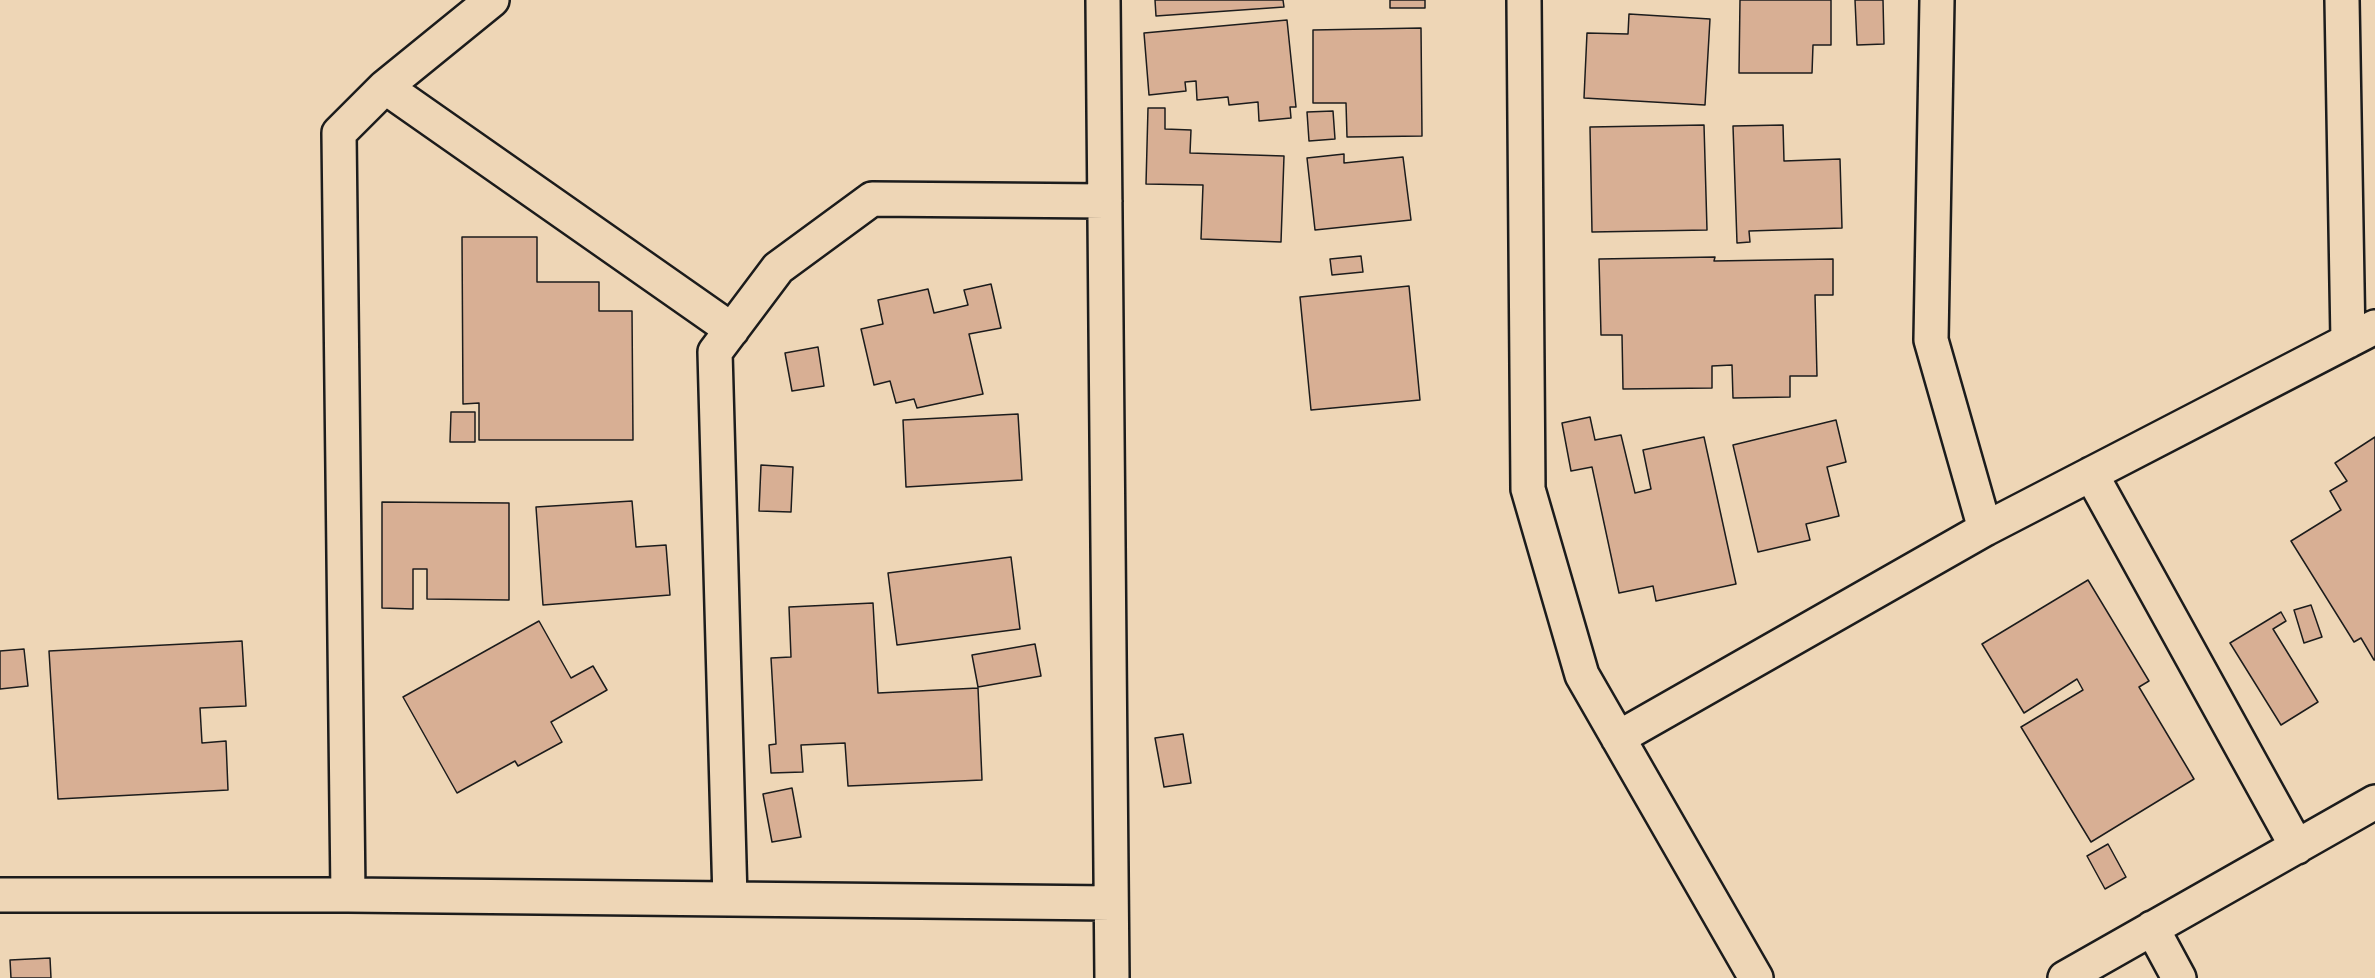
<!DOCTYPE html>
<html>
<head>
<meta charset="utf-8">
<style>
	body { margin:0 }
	canvas { display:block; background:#eed6b6 }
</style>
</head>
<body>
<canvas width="2375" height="978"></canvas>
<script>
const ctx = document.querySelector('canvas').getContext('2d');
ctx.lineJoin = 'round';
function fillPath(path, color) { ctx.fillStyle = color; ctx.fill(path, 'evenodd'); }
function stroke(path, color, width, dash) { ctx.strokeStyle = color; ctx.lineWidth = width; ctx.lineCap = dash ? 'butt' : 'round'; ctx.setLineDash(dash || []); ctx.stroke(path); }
const building = new Path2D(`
	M1155,0H1283L1284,7L1156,16Z
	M1390,0H1425V8H1390Z
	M1740,0H1831V45H1813L1812,73H1739Z
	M1855,0H1883L1884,44L1857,45Z
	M1629,14L1710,19L1705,105L1584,98L1587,33L1628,34Z
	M1287,20L1296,107H1290L1291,118L1259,121L1258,102L1229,105L1228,97L1197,100L1196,81L1185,82L1186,91L1149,95L1144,33Z
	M1421,28L1422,136L1347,137L1346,103H1313V30Z
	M1148,108H1165V129L1191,130L1190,153L1284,156L1281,242L1201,239L1203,185L1146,184Z
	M1333,111L1335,139L1309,141L1307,112Z
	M1704,125L1707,230L1592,232L1590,127Z
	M1783,125L1784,161L1840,159L1842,228L1749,231L1750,242L1737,243L1733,126Z
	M1344,154V163L1403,157L1411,220L1315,230L1307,158Z
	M462,237H537V282H599V311H632L633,440H479V403L463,404Z
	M1361,256L1363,272L1332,275L1330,259Z
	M1715,257L1714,261L1833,259V295H1815L1817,376H1790V397L1733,398L1732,365L1712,366V388L1623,389L1622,335H1601L1599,259Z
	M991,284L1001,328L969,334L983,394L917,408L914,399L896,403L890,381L874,385L861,329L883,324L878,300L928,289L934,313L968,305L964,290Z
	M1409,286L1420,400L1311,410L1300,297Z
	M818,347L824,386L792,391L785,353Z
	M451,412H475V442H450Z
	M1018,414L1022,480L906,487L903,420Z
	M1590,417L1595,440L1621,435L1635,493L1651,489L1643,450L1704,437L1736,584L1656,601L1653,586L1619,593L1592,467L1571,471L1562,423Z
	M1836,420L1846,462L1827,467L1839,516L1806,524L1810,540L1758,552L1733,445Z
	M2375,437V660H2374L2361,638L2354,642L2291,541L2341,510L2330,491L2347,481L2335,463Z
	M761,465L793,467L791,512L759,511Z
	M632,501L636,547L666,545L670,595L543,605L536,507Z
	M382,502L509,503V600L427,599V569H413V609L382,608Z
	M1011,557L1020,629L897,645L888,573Z
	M2088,580L2149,681L2139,687L2194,779L2091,842L2021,727L2083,690L2077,679L2024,713L1982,644Z
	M873,603L878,693L978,688L982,780L848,786L845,743L801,745L803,772L771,773L769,745L776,744L771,658L791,657L789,607Z
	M2311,605L2322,637L2304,643L2294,610Z
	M2281,612L2286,621L2273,629L2318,702L2281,725L2230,643Z
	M539,621L571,678L593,666L607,690L551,722L562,742L518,766L515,761L457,793L403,697Z
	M242,641L246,706L200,708L202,743L226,741L228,790L58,799L49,651Z
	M1035,644L1041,676L978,687L972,655Z
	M24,649L28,686L0,689V651Z
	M1183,734L1191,783L1164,787L1155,738Z
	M792,788L801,837L772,842L763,794Z
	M2108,844L2126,877L2105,889L2087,856Z
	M50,958L51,978H11L10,960Z`);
fillPath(building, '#d8af94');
stroke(building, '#1c1c1c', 1.5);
const minor = new Path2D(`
	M1103,0L1112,978
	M1524,0L1528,489L1582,675L1756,978
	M1937,0L1931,340L1985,529
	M2342,0L2348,341
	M385,87L732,330
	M2091,474L2297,847
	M1618,738L1985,529L2375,327
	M0,895H348L1111,903
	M348,895L339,133L385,87L492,0
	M730,899L715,352L778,268L872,199L1105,201
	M2152,928L2179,978
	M2065,978L2375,802`);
stroke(minor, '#1c1c1c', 38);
stroke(minor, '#eed6b6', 33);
</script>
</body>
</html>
